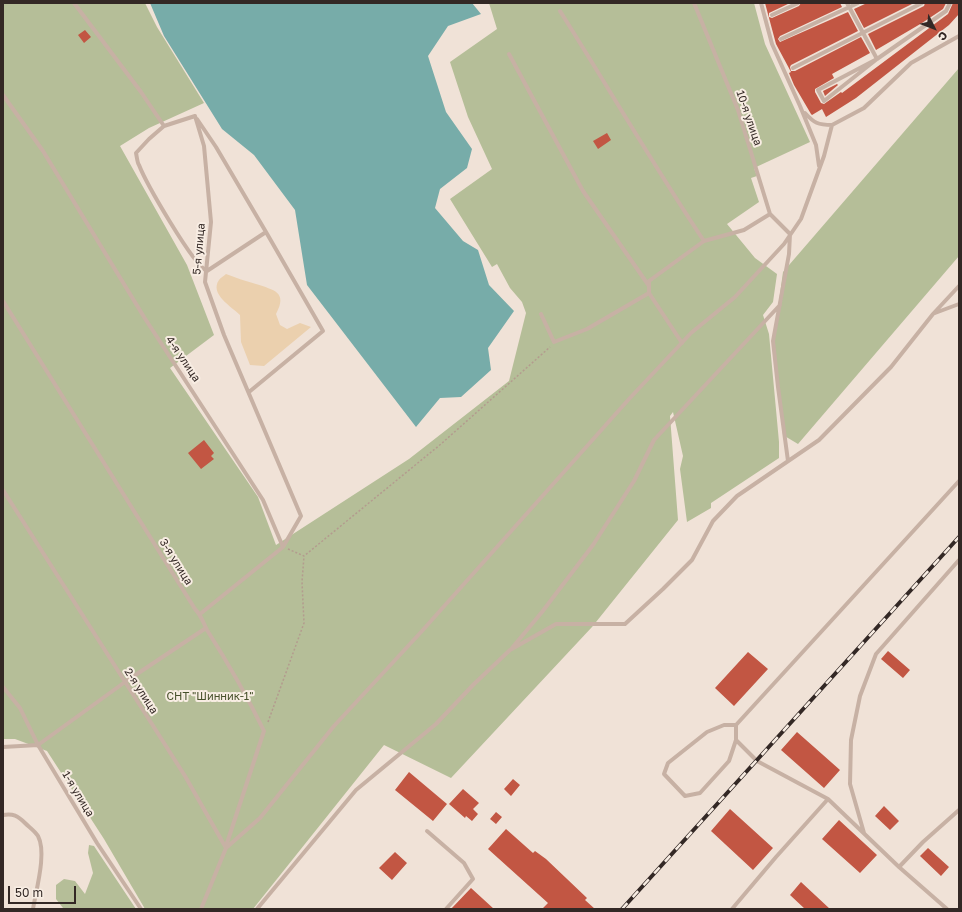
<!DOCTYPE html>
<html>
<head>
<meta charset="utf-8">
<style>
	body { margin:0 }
	#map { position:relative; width:962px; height:912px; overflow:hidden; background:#f0e2d7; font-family:"Golos Text",sans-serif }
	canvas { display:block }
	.frame { position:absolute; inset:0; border:4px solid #332825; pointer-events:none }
	.north { position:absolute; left:914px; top:8px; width:40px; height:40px; -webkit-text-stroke:3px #f8ede3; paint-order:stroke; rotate:132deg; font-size:11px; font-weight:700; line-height:16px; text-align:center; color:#332825 }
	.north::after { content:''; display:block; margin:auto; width:14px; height:18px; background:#332825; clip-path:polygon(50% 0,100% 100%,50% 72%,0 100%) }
	.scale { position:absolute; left:8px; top:886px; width:68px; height:18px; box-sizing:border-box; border:2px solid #332825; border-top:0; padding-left:5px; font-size:12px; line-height:14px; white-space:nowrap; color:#332825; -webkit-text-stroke:3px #f8ede3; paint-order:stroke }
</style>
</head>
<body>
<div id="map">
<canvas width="962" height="912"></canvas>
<div class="frame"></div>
<div class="north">С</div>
<div class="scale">50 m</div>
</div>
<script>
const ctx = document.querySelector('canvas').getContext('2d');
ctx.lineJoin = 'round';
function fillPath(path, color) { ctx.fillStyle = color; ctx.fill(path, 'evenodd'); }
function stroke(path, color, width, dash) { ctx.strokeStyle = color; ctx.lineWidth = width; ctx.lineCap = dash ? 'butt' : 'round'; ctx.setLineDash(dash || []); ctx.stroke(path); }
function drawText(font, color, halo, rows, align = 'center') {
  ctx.font = font + ' "Golos Text",sans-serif'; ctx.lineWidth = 4; ctx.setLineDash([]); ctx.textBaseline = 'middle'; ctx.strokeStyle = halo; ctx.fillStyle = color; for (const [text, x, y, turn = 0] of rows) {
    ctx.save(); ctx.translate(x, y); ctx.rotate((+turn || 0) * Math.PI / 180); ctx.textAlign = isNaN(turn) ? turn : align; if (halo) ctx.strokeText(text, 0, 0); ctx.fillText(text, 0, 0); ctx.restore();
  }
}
fillPath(new Path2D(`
	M3,3H145L157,27L204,103L149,128L120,146L187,265L214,335L170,368L258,497L276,545L409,459L509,381L526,313L522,302L510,288L497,264L492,267L450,199L492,169L468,117L450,62L497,29L489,3H754L765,44L810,142L754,168L757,176L751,178L759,202L727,224L755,258L777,274L773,302L763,315L769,334L779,442V458L711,503V508L687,522L680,469L683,456L673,412L670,416L678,520L592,627L451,778L384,745L253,909H145L104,839L47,751L15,739H3Z
	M959,68V256L798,444L783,435L774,337L783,272Z
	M89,845L94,846L136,909L63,908L56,899V885L64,879L75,881L85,894L93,873L88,853Z`), '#b5be98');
fillPath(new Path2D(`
	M226,274C236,278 246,281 256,284C274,290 288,292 276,314L280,325L287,329L300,323L311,327L264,366L250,365L241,342L240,315C232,307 209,294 219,280C220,278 224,276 226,274Z`), '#ebd0ae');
fillPath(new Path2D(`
	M150,3H472L481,14L448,26L428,56L446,112L472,149L467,168L440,189L435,208L463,241L478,250L489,285L514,311L488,348L491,370L461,397L440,398L416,427L307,285L295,210L254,155L222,129L164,36Z`), '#77aca9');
fillPath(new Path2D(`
	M765,3H790L769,13V17L772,18L799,6L801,3H840L842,7L780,36L778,39L780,42L848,12L858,31L791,65L790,67L791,71H795L861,37L870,53L832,74L834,78L815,89V92L821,103L824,104L841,92L842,93L948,14L953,3H959V14L949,25L856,98L826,117L822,109L812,115L811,114L794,85L789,73L791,72L776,44Z
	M867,3H914L864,28L854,9Z
	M925,3H946L943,9L922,23L876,50L868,34L924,6Z
	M85,30L91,37L84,43L78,35Z
	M837,84L838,85L825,96L823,91Z
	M607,133L611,140L598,149L593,141Z
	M204,440L214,453L211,456L214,459L201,469L188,453Z
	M888,651L910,670L903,678L881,659Z
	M748,652L768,669L734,706L715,688Z
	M797,732L840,770L824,788L781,750Z
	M409,772L447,804L433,821L395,790Z
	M513,779L520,785L511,796L504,789Z
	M463,789L479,803L473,809L478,814L472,821L466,816L465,818L449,804Z
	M884,806L899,821L890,830L875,816Z
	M730,809L773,848L753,870L711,831Z
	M496,812L502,817L496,824L490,819Z
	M839,820L877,855L860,873L822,839Z
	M506,829L533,853L535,851L546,859L587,898L585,900L595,909H542L548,903L488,849Z
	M928,848L949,867L941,876L920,856Z
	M395,852L407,863L392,880L379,868Z
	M801,882L830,909H805L790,895Z
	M471,888L494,909H451Z`), '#c25643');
stroke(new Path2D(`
	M288,549L304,556L441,444L550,347
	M268,722L304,623L302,582L304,556`), '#b39b8e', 1.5, [2, 2]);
stroke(new Path2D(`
	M74,3L141,92L164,126L195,116L204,146L211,222L205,282L224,335L301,516L283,547
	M694,3L738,110L770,214L790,234L789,254L773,341L778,387L788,461
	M761,3L772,44L800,106L816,145L819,166
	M847,3L877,59
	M560,11C608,87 654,166 704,241
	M772,15L798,3
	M781,39L858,3
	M509,54L583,191L649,286
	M877,59L818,90L824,101L877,59L946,11L950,3
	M793,68L922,3
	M3,95L43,151L144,317L263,500L283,547L200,614
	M805,113C814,123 818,125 832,125
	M164,126L149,139L136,153C137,157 137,162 139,165C146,183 193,265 207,271L266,232L216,147L197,119
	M649,293L682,343
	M3,301L195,609C201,615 203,622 207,630C228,663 247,696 264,731L226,846
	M935,313L959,304
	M541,314L554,342L587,329L649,293V281L704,241L744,230L770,214
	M249,392L323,331L266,232
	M3,490L185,776L226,848L201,909
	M512,648L542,612L593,545L634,481L654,440L780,305
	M3,687L20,708L38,745L97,843L141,909
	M736,725H724L707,732L668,763L664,774L685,796L700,793L729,761L736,740V725L959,481
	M736,740L757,761L828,799L899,867L947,909
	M3,747L38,745L125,682L206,628
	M3,815C13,813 18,816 25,823C29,827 35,831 38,836C47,853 36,890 33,909
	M427,831L464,863L473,879L446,909
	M864,833L850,784L851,740L860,696L876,654L959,560
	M226,848L260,818L334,726L422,631L629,399L691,333L735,297L784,244L801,219L824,156L832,125L864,108L911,63L959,36
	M899,867L923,842L959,810
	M257,909L356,790L436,724L474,684L510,650L556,624H625L663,589L692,560L713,521L737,496L819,440L891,367L933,314L959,286
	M732,909L776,857L828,799`), '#c7b1a4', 4);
const rail = new Path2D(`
	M622,909L959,537`);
stroke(rail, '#332825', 4);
stroke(rail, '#f8ede3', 2.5, [8]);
drawText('11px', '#332825', '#f8ede3', [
	["10-я улица",749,118,71],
	["5-я улица",199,249,-85],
	["4-я улица",183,359,56],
	["3-я улица",176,562,58],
	["2-я улица",141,691,57],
	["1-я улица",78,794,59]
]);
drawText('11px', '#46502a', '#f8ede3', [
	["СНТ \"Шинник-1\"",210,697]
]);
</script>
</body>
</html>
